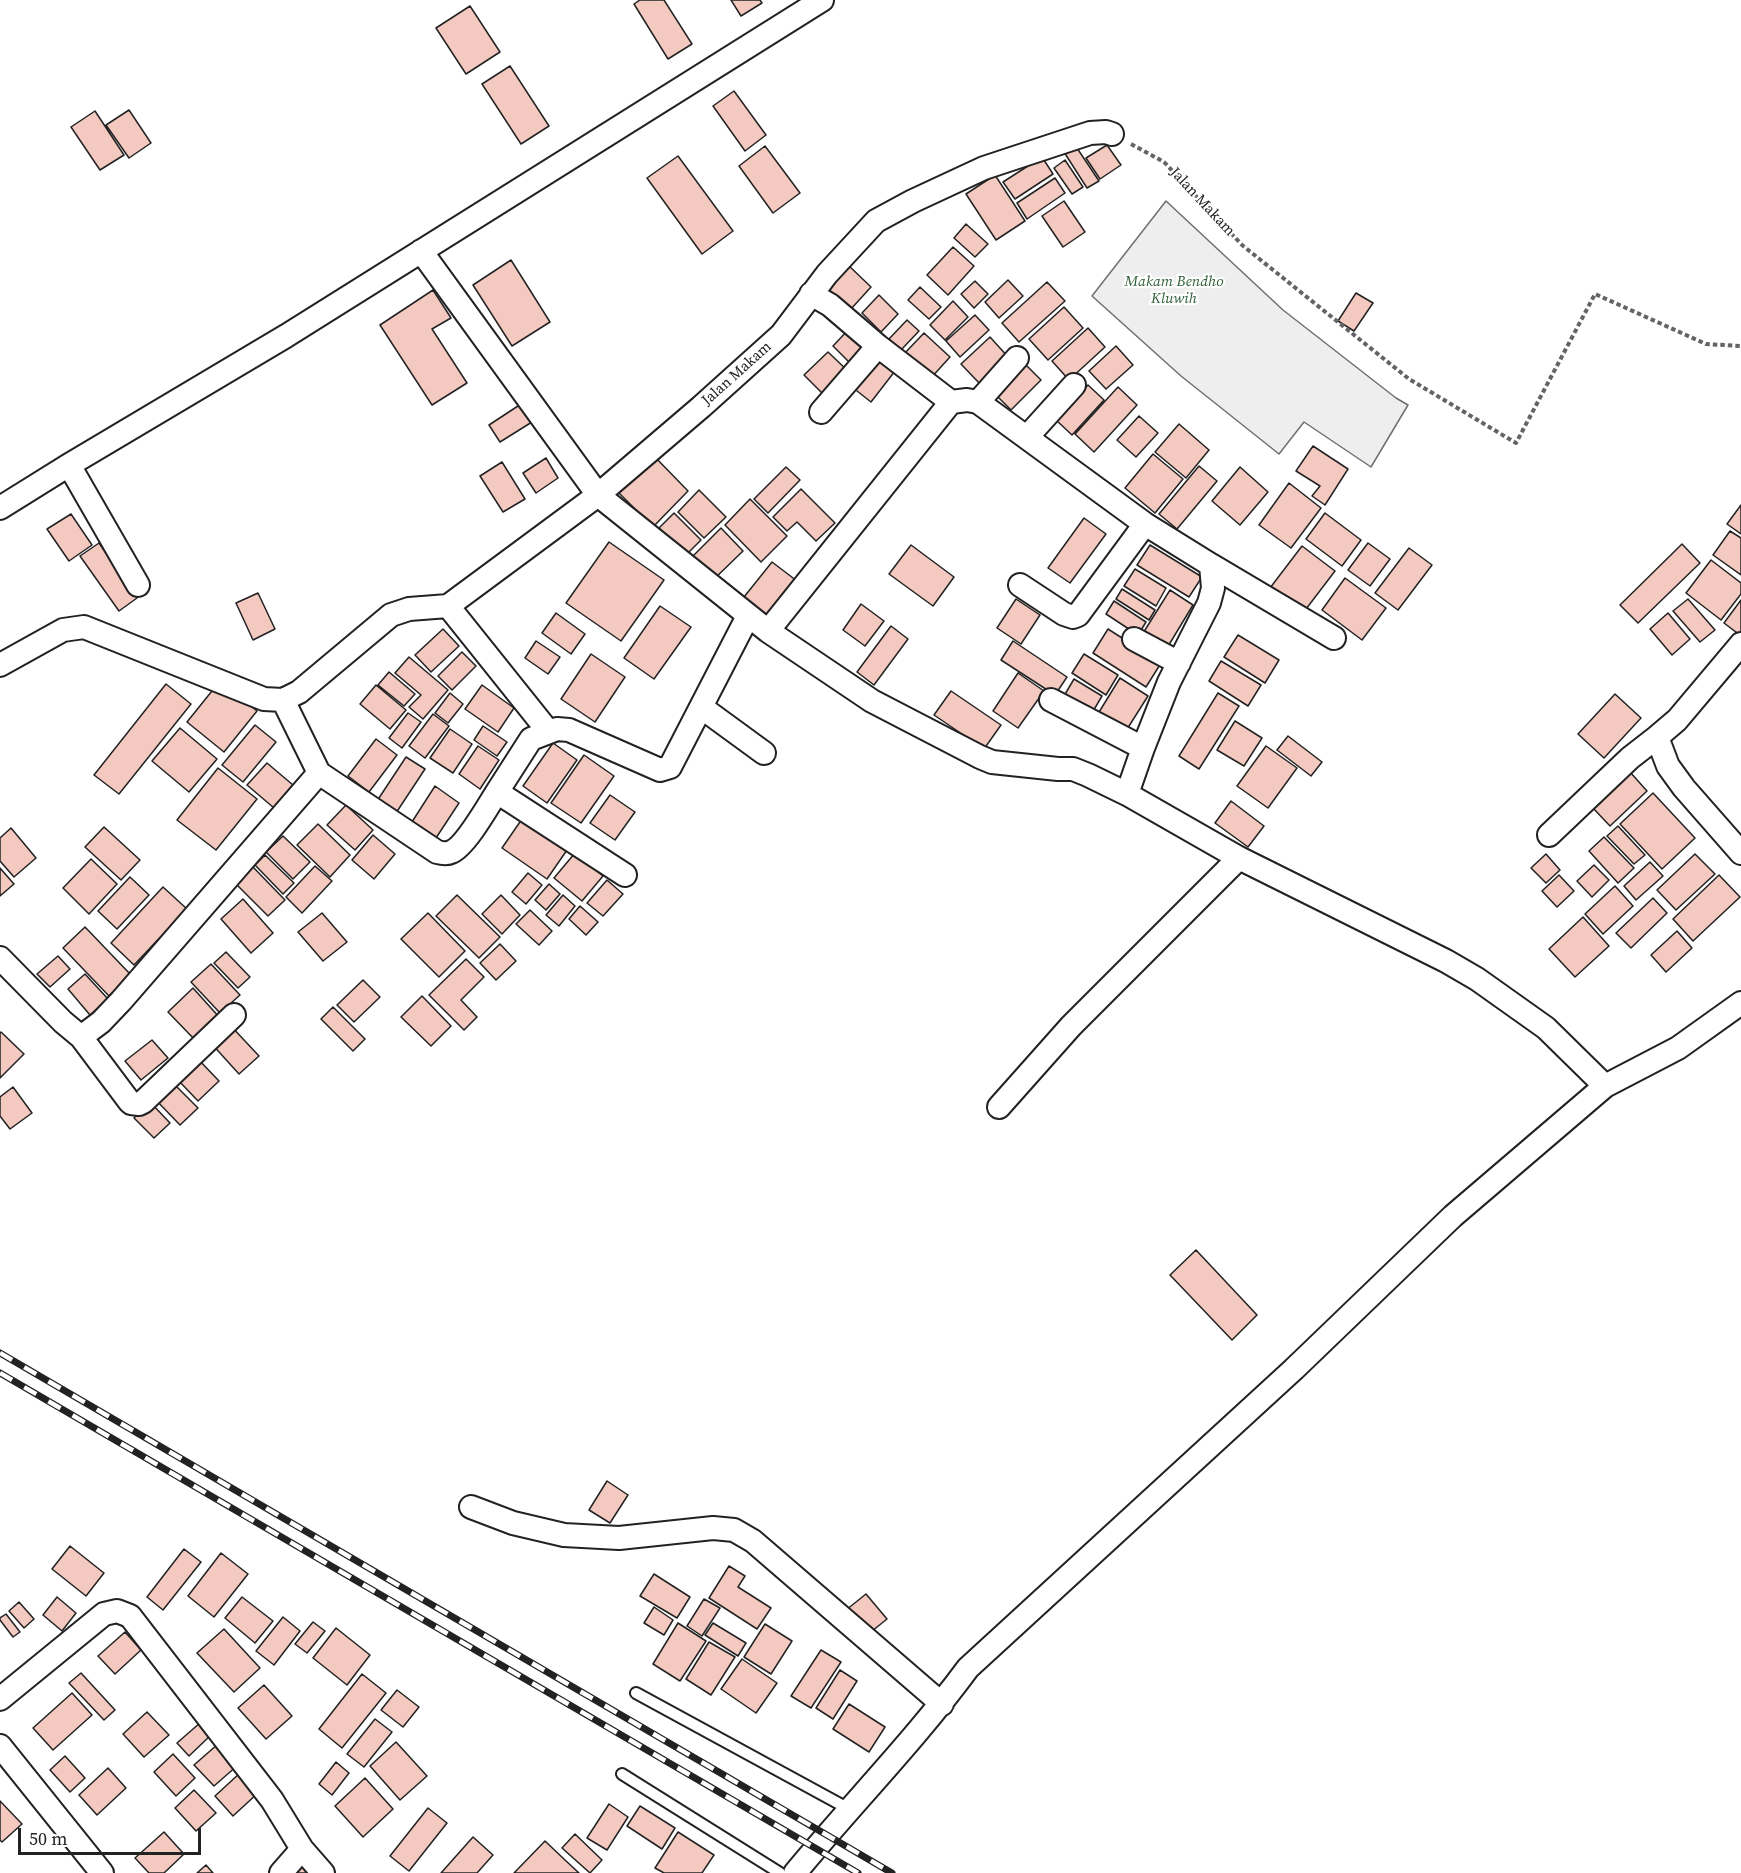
<!DOCTYPE html>
<html>
<head>
<meta charset="utf-8">
<style>
	body { margin:0 }
	#map { position:relative; width:1741px; height:1873px; overflow:hidden; background:#fff; font-family:"Source Serif 4",serif }
	canvas { display:block }
	.scale { position:absolute; left:18px; top:1828px; width:183px; height:27px; box-sizing:border-box; border:3px solid #222; border-top:0; padding-left:8px; font-size:18px; line-height:21px; white-space:nowrap; color:#222; -webkit-text-stroke:4px #fff; paint-order:stroke }
</style>
</head>
<body>
<div id="map">
<canvas width="1741" height="1873"></canvas>
<div class="scale">50 m</div>
</div>
<script>
const ctx = document.querySelector('canvas').getContext('2d');
ctx.lineJoin = 'round';
function fillPath(path, color) { ctx.fillStyle = color; ctx.fill(path, 'evenodd'); }
function stroke(path, color, width, dash) { ctx.strokeStyle = color; ctx.lineWidth = width; ctx.lineCap = dash ? 'butt' : 'round'; ctx.setLineDash(dash || []); ctx.stroke(path); }
function drawText(font, color, halo, rows, align = 'center') {
  ctx.font = font + ' "Source Serif 4",serif'; ctx.lineWidth = 4.5; ctx.setLineDash([]); ctx.textBaseline = 'middle'; ctx.strokeStyle = halo; ctx.fillStyle = color; for (const [text, x, y, turn = 0] of rows) {
    ctx.save(); ctx.translate(x, y); ctx.rotate((+turn || 0) * Math.PI / 180); ctx.textAlign = isNaN(turn) ? turn : align; if (halo) ctx.strokeText(text, 0, 0); ctx.fillText(text, 0, 0); ctx.restore();
  }
}
const green = new Path2D(`
	M1166,201L1283,310L1396,398L1408,405L1371,467L1304,422L1279,454L1181,376L1092,296Z`);
fillPath(green, '#eee');
stroke(green, '#6f6f6f', 1.5);
const building = new Path2D(`
	M640,0H664L692,44L668,59L634,4Z
	M731,0H760L762,3L741,16Z
	M470,6L500,52L466,74L436,28Z
	M510,66L549,126L521,144L482,84Z
	M734,91L766,135L745,151L713,106Z
	M129,110L151,143L129,158L106,125Z
	M95,111L124,155L100,170L71,127Z
	M1075,145L1099,181L1087,188L1064,152Z
	M1107,145L1121,165L1100,179L1086,158Z
	M765,146L800,193L773,213L739,166Z
	M678,156L733,231L702,254L647,178Z
	M1042,157L1053,174L1015,199L1003,182Z
	M1065,160L1083,187L1072,194L1054,168Z
	M995,175L1025,221L996,240L966,194Z
	M1055,178L1065,193L1027,219L1017,203Z
	M1064,201L1085,232L1063,247L1042,216Z
	M966,224L988,244L975,257L954,238Z
	M953,247L974,266L948,295L927,275Z
	M511,260L550,322L512,346L473,285Z
	M847,264L871,287L851,309L826,287Z
	M1008,280L1023,296L999,318L985,302Z
	M975,281L988,294L974,308L961,294Z
	M1047,282L1065,301L1019,342L1002,323Z
	M920,287L941,307L929,319L908,300Z
	M433,290L451,318L432,329L467,383L432,405L380,325Z
	M1356,293L1373,303L1354,331L1338,321Z
	M879,295L898,314L881,332L862,313Z
	M953,301L968,317L945,340L930,325Z
	M1064,307L1083,328L1048,360L1029,339Z
	M975,315L989,330L960,357L946,341Z
	M907,320L919,331L901,350L889,339Z
	M1088,328L1105,347L1069,380L1052,361Z
	M849,329L868,346L851,364L833,346Z
	M924,333L950,357L930,379L903,355Z
	M990,337L1009,358L981,385L961,364Z
	M1116,346L1133,365L1106,389L1089,371Z
	M828,352L849,372L825,396L804,375Z
	M876,356L895,371L871,402L852,387Z
	M1024,363L1041,380L1011,410L994,393Z
	M1088,385L1104,400L1072,435L1056,420Z
	M1118,387L1137,405L1094,452L1075,434Z
	M521,404L532,422L500,442L489,425Z
	M1139,416L1158,433L1136,457L1117,440Z
	M1179,424L1209,450L1186,478L1155,452Z
	M1313,446L1348,469L1325,505L1312,496L1320,486L1296,471Z
	M1153,454L1183,479L1155,513L1125,488Z
	M654,456L688,491L653,527L618,492Z
	M546,458L558,478L536,493L523,473Z
	M502,462L525,499L503,512L480,476Z
	M1199,466L1217,481L1177,529L1159,514Z
	M786,467L800,480L768,513L754,499Z
	M1240,467L1268,492L1240,525L1212,501Z
	M1289,483L1321,508L1291,548L1259,525Z
	M801,489L835,523L816,541L797,522L787,531L773,517Z
	M699,490L726,517L704,538L678,512Z
	M750,499L787,536L761,562L725,525Z
	M1741,505V534L1727,524Z
	M674,513L701,540L686,555L659,528Z
	M1325,513L1361,540L1342,566L1306,539Z
	M71,514L92,545L69,561L47,529Z
	M1084,518L1106,534L1070,583L1048,568Z
	M721,528L743,551L711,582L689,560Z
	M1730,531L1741,538V575L1713,555Z
	M609,542L664,580L621,641L566,603Z
	M99,543L137,598L119,611L80,556Z
	M1368,543L1390,559L1370,586L1348,570Z
	M1682,544L1700,563L1638,623L1620,605Z
	M911,545L954,577L933,606L889,574Z
	M1150,545L1202,577L1189,597L1137,565Z
	M1302,546L1335,571L1303,613L1270,588Z
	M1409,548L1432,565L1398,610L1375,593Z
	M1711,560L1741,583V594L1721,620L1686,593Z
	M772,562L797,581L764,623L740,602Z
	M1135,569L1166,588L1156,606L1124,586Z
	M1345,578L1386,608L1362,640L1322,610Z
	M1122,589L1155,610L1149,620L1116,599Z
	M1170,590L1193,605L1164,653L1140,638Z
	M258,593L275,629L253,640L236,603Z
	M1016,599L1040,615L1021,644L997,628Z
	M1688,599L1715,630L1700,642L1673,611Z
	M1741,600V636L1724,623Z
	M1114,601L1146,622L1138,635L1106,614Z
	M861,604L884,621L865,646L843,630Z
	M660,606L691,627L654,679L624,658Z
	M556,613L585,634L571,654L542,633Z
	M1668,613L1690,639L1672,655L1650,629Z
	M891,626L908,639L874,685L857,672Z
	M443,629L459,646L431,672L415,655Z
	M1108,629L1161,663L1146,687L1093,653Z
	M1238,635L1279,660L1265,683L1224,657Z
	M536,641L560,657L548,674L525,658Z
	M1013,641L1067,677L1055,695L1001,660Z
	M462,652L476,666L452,690L438,676Z
	M591,654L625,677L595,722L561,699Z
	M1084,654L1118,675L1106,695L1072,673Z
	M409,657L448,690L423,719L409,707L421,695L395,673Z
	M1221,661L1261,685L1248,706L1209,681Z
	M389,672L415,694L404,706L378,685Z
	M1018,673L1044,691L1018,728L993,711Z
	M1120,678L1148,696L1124,734L1096,717Z
	M1074,679L1102,696L1092,713L1064,696Z
	M220,681L257,711L224,752L187,722Z
	M166,684L191,704L119,794L94,775Z
	M376,685L406,710L390,729L360,704Z
	M482,685L514,708L498,732L465,709Z
	M951,691L1001,725L984,749L934,715Z
	M450,693L463,704L448,723L435,713Z
	M1218,693L1239,706L1199,769L1179,756Z
	M1615,694L1641,718L1604,758L1578,734Z
	M408,713L421,722L402,748L389,738Z
	M433,714L449,726L425,758L409,746Z
	M1235,721L1262,738L1244,766L1217,750Z
	M255,725L276,742L243,782L222,765Z
	M483,726L507,742L497,756L474,740Z
	M180,728L217,759L189,792L152,761Z
	M450,729L472,744L453,773L430,758Z
	M1288,736L1322,762L1311,776L1277,750Z
	M376,739L397,755L369,792L348,776Z
	M553,743L577,760L547,803L523,786Z
	M478,746L499,760L480,789L459,774Z
	M1266,746L1297,768L1268,808L1237,786Z
	M584,755L614,776L581,823L551,803Z
	M406,757L425,769L396,813L377,801Z
	M267,763L293,785L274,808L247,785Z
	M218,768L257,799L216,850L177,820Z
	M1630,772L1647,791L1610,826L1592,807Z
	M435,786L459,803L434,841L410,825Z
	M1653,793L1695,838L1662,869L1620,824Z
	M610,795L635,812L615,840L590,823Z
	M1231,801L1264,826L1248,847L1215,823Z
	M346,805L373,830L355,850L327,825Z
	M522,819L567,850L547,879L502,848Z
	M318,824L350,855L330,877L297,845Z
	M1618,826L1645,855L1634,864L1607,836Z
	M104,827L140,860L121,880L85,847Z
	M11,828L36,858L14,877L0,861V838Z
	M373,835L395,854L374,879L352,860Z
	M283,836L310,862L293,879L266,852Z
	M1604,837L1634,868L1618,883L1589,851Z
	M575,853L603,876L582,901L554,878Z
	M1546,854L1560,870L1546,883L1531,868Z
	M1695,854L1715,874L1676,910L1657,890Z
	M265,855L294,883L283,894L255,865Z
	M91,859L117,884L89,914L63,888Z
	M1650,862L1663,876L1636,900L1624,886Z
	M1594,865L1609,880L1592,897L1577,881Z
	M315,866L332,881L302,913L286,897Z
	M253,867L285,900L268,916L236,884Z
	M0,868L14,884L0,896Z
	M528,873L542,885L526,904L512,892Z
	M1559,875L1574,891L1557,907L1542,891Z
	M1719,875L1740,897L1693,941L1673,919Z
	M130,877L149,895L117,929L98,911Z
	M607,880L623,894L603,916L587,903Z
	M549,884L560,894L546,910L535,900Z
	M1615,886L1633,906L1603,934L1585,914Z
	M163,887L187,909L134,965L111,943Z
	M457,895L500,937L479,958L436,916Z
	M501,895L520,915L502,934L482,914Z
	M563,895L575,906L559,926L546,915Z
	M1653,898L1667,913L1631,948L1616,933Z
	M243,899L273,933L251,953L221,919Z
	M580,906L598,922L586,935L569,919Z
	M530,910L552,931L539,945L516,924Z
	M322,913L347,942L323,961L298,932Z
	M428,913L465,951L439,977L401,939Z
	M1583,917L1609,946L1575,977L1549,949Z
	M85,927L131,975L109,996L63,948Z
	M1677,931L1692,948L1666,972L1651,955Z
	M500,944L516,961L496,980L480,963Z
	M226,952L250,977L238,988L214,963Z
	M58,956L70,969L50,987L37,974Z
	M466,959L484,977L461,1000L477,1017L464,1030L429,995Z
	M211,964L240,995L220,1013L191,982Z
	M85,974L108,999L90,1015L68,989Z
	M363,980L380,997L354,1022L337,1005Z
	M193,988L220,1018L196,1041L168,1012Z
	M422,996L451,1026L431,1046L401,1017Z
	M333,1007L365,1039L353,1051L321,1019Z
	M230,1025L259,1056L239,1074L210,1042Z
	M1,1032L24,1054L0,1078V1033Z
	M152,1040L168,1058L141,1080L125,1061Z
	M198,1059L219,1081L198,1101L177,1079Z
	M170,1080L198,1108L180,1125L153,1097Z
	M13,1087L32,1113L10,1129L0,1116V1097Z
	M150,1102L170,1123L154,1138L134,1118Z
	M1196,1250L1257,1315L1232,1340L1170,1275Z
	M607,1481L628,1495L610,1523L589,1510Z
	M70,1546L104,1573L86,1596L52,1569Z
	M184,1549L201,1562L163,1610L147,1597Z
	M221,1553L248,1574L214,1617L188,1596Z
	M729,1566L745,1576L738,1587L771,1608L757,1629L709,1598Z
	M654,1574L690,1597L677,1618L640,1596Z
	M866,1594L887,1619L866,1636L846,1610Z
	M57,1597L76,1613L62,1631L43,1615Z
	M242,1597L273,1621L255,1643L225,1618Z
	M704,1599L720,1608L702,1636L687,1626Z
	M19,1602L34,1619L24,1628L9,1611Z
	M654,1607L673,1620L664,1635L644,1623Z
	M6,1614L20,1632L13,1637L0,1620V1618Z
	M283,1617L300,1631L274,1665L256,1651Z
	M313,1622L325,1631L307,1653L295,1644Z
	M678,1623L706,1641L680,1681L653,1664Z
	M713,1623L746,1643L738,1656L705,1635Z
	M765,1624L792,1641L771,1674L744,1657Z
	M336,1628L370,1655L347,1685L313,1658Z
	M224,1629L260,1668L234,1692L197,1653Z
	M125,1632L141,1650L115,1674L98,1656Z
	M709,1642L735,1657L711,1695L686,1679Z
	M821,1650L841,1662L811,1708L791,1696Z
	M742,1659L777,1683L756,1713L721,1689Z
	M840,1670L857,1681L833,1719L816,1708Z
	M81,1673L115,1710L104,1720L69,1683Z
	M362,1674L386,1693L342,1748L319,1729Z
	M264,1685L292,1716L266,1739L238,1708Z
	M397,1690L419,1707L403,1727L381,1710Z
	M72,1693L92,1715L53,1750L33,1728Z
	M849,1704L885,1727L869,1752L833,1729Z
	M147,1712L169,1735L144,1757L123,1734Z
	M375,1719L392,1732L364,1767L347,1754Z
	M201,1722L212,1734L189,1756L177,1743Z
	M396,1742L427,1776L400,1800L370,1766Z
	M218,1744L238,1765L214,1786L194,1765Z
	M173,1754L195,1778L176,1796L154,1772Z
	M65,1756L85,1778L70,1792L50,1770Z
	M336,1762L349,1773L332,1795L319,1784Z
	M108,1768L126,1788L97,1815L79,1795Z
	M241,1772L259,1792L233,1816L215,1796Z
	M365,1778L393,1809L363,1837L335,1806Z
	M194,1790L216,1813L196,1831L175,1808Z
	M0,1801L22,1824L2,1842L0,1840Z
	M609,1804L628,1817L607,1850L587,1838Z
	M640,1806L675,1828L662,1849L627,1826Z
	M428,1808L447,1823L409,1871L390,1856Z
	M164,1832L184,1854L164,1873H149L135,1858Z
	M678,1832L714,1855L702,1873H664L655,1868Z
	M575,1834L602,1860L590,1873L562,1848Z
	M473,1837L493,1855L477,1873H441Z
	M545,1841L565,1860L579,1873H514Z
	M301,1862L311,1873H290Z
	M206,1865L213,1873H197Z`);
fillPath(building, '#f3c9c0');
stroke(building, '#222', 1.5);
const lane = new Path2D(`
	M636,1693L849,1809
	M622,1774L780,1873`);
const street = new Path2D(`
	M421,251L598,495L768,631L872,701L980,757L992,762L1058,769H1073L1088,775L1127,794L1239,858L1446,961L1477,979L1546,1028L1605,1086
	M811,294L830,305L878,346L951,402
	M978,402L1017,358
	M821,412L878,346
	M1027,437L1074,385
	M69,465L138,585
	M0,508L69,465L286,336L822,0
	M1211,565L1334,638
	M1020,585L1064,614L1073,617L1078,615L1145,524
	M448,606L548,731
	M768,631L951,402L967,400L978,402L1145,524L1211,565L1213,588L1209,603L1169,682L1143,748L1127,794
	M1134,639L1179,663
	M1741,644L1677,720L1657,737L1668,766L1684,788L1741,853
	M0,665L63,630L84,627L264,699L283,700L319,773
	M283,700L299,692L391,615L409,609L448,606L598,495L701,407L781,335L827,274L876,221L913,201L984,168L1090,133L1106,132L1112,134
	M1051,700L1143,748
	M701,707L764,753
	M497,792L531,739L557,729L569,730L660,770L670,767L748,616
	M1549,835L1630,758L1657,737
	M0,958L63,1022L81,1037L101,1022L121,1001L319,773L437,852C441,853 447,854 451,852C465,847 488,806 497,792L625,875
	M81,1037L129,1101L131,1103L139,1104L143,1102L234,1015
	M999,1107L1071,1026L1239,858
	M471,1507L513,1523L564,1535L619,1538L713,1528L734,1530L753,1541L942,1704
	M0,1699L104,1614L117,1611L130,1616L272,1800L302,1849L323,1873
	M0,1746L102,1873
	M281,1873L302,1849
	M795,1873C852,1804 915,1740 968,1668L1294,1369L1453,1216L1605,1086L1678,1048L1741,1003`);
stroke(lane, '#222', 14);
stroke(street, '#222', 26);
stroke(new Path2D(`
	M1131,144L1164,162L1242,245L1409,379L1516,443L1595,294L1706,344L1741,346`), '#646464', 4, [4.5, 3]);
stroke(lane, '#fff', 10);
stroke(street, '#fff', 22);
const rail = new Path2D(`
	M0,1353L892,1873
	M0,1373L858,1873`);
stroke(rail, '#222', 7);
stroke(rail, '#fff', 4.5, [14]);
drawText('15px', '#222', '#fff', [
	["Jalan Makam",1202,202,47],
	["Jalan Makam",737,374,-42]
]);
drawText('italic 15px', '#2f5e38', '#fff', [
	["Makam Bendho",1174,282],
	["Kluwih",1174,299]
]);
</script>
</body>
</html>
